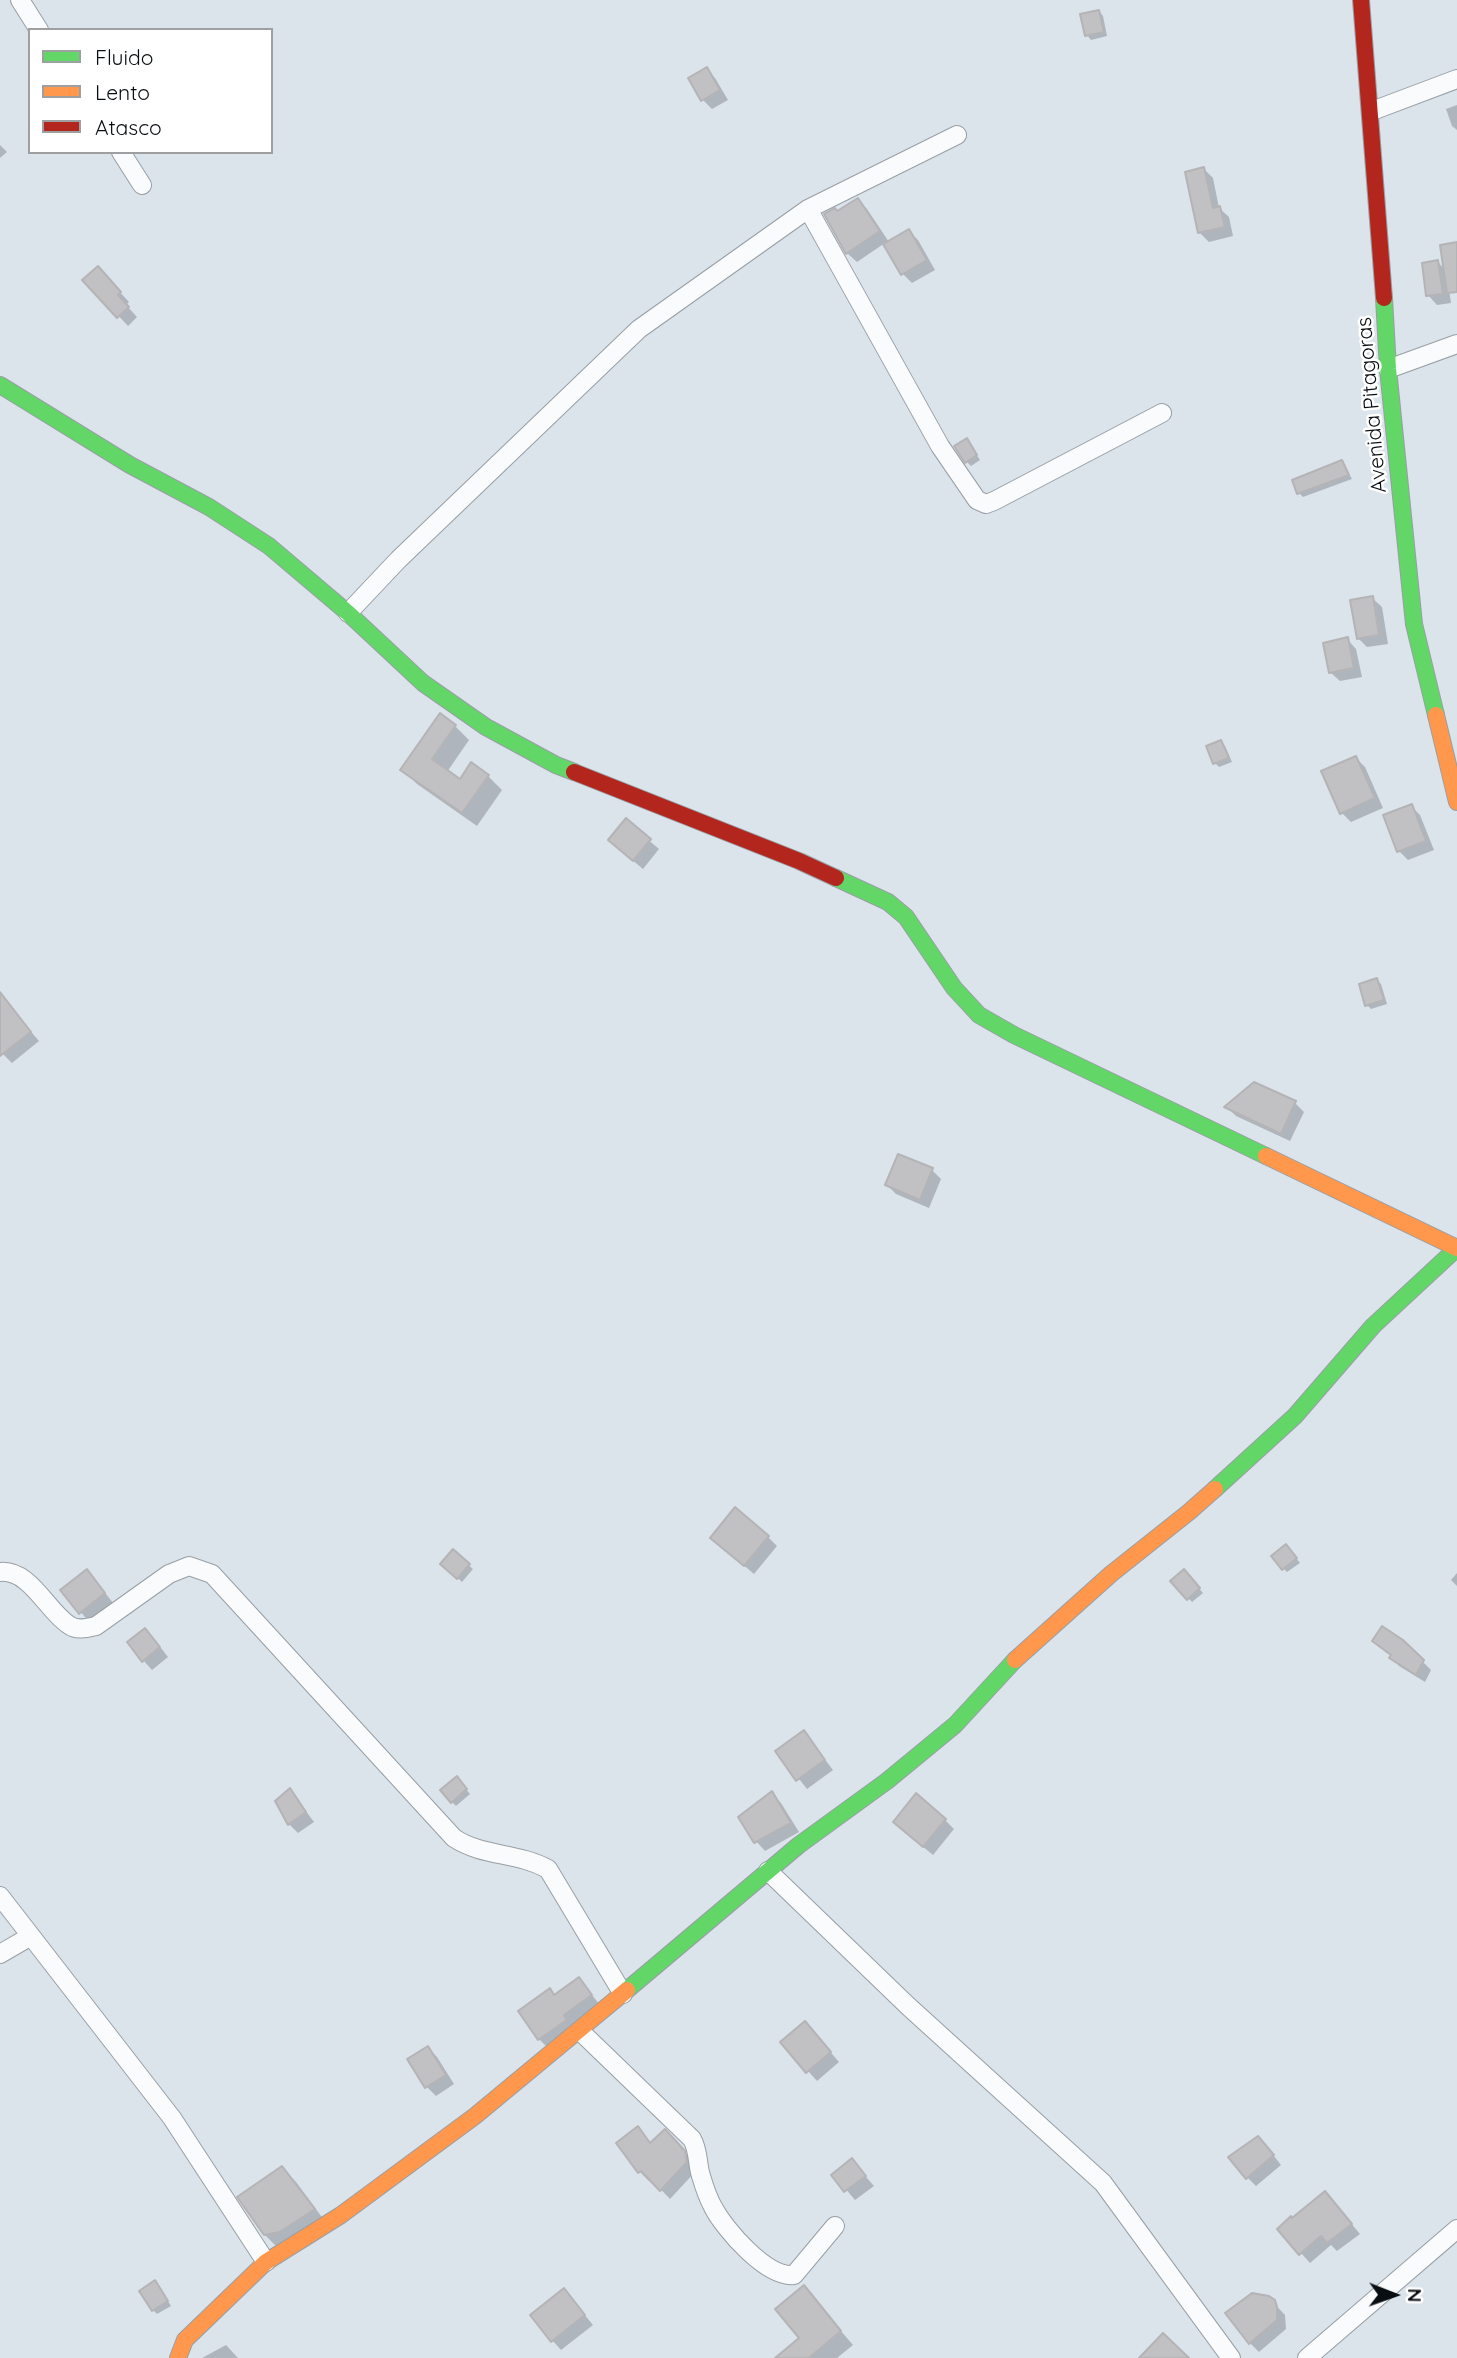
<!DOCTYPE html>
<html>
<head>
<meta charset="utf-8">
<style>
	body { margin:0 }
	#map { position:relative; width:1457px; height:2358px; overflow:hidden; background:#dbe3eb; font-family:Quicksand,sans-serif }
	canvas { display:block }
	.legend { position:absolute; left:28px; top:28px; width:245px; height:126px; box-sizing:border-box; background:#fff; border:2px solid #9d9fa1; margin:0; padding:9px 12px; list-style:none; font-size:21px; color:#090e13 }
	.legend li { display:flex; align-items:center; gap:14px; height:35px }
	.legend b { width:35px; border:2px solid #9d9fa1 }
	.north { position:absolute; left:1359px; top:2260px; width:70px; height:70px; -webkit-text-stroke:5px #fff; paint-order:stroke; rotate:91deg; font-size:19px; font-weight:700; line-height:28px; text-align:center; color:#090e13 }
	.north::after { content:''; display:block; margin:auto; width:24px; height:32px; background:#090e13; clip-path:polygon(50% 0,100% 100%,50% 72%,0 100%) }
</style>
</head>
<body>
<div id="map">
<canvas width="1457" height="2358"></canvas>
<ul class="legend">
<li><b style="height:9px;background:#63d668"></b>Fluido</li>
<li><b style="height:9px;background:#ff974d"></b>Lento</li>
<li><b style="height:9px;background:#b3261e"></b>Atasco</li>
</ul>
<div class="north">N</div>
</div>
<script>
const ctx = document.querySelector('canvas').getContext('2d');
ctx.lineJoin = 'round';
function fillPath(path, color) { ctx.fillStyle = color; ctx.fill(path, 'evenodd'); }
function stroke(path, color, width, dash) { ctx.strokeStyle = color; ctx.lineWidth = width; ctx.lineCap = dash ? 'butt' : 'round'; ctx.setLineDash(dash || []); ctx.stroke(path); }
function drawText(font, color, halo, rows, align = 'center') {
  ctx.font = font + ' Quicksand,sans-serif'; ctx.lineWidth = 5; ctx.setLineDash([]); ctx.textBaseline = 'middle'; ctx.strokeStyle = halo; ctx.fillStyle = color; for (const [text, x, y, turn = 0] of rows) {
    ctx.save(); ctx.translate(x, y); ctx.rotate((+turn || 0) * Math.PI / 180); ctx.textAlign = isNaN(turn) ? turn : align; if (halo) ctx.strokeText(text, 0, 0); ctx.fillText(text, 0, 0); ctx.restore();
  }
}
fillPath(new Path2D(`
	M1099,11L1103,16L1107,36L1091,40L1087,35Z
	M706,69L715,78L728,100L712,109L703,100L690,78Z
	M1457,105V130L1452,126L1446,109Z
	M0,145L7,152L0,158Z
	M1204,169L1213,178L1219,208L1229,217L1233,236L1209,242L1199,232Z
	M858,200L867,209L889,242L909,231L918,240L935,270L912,283L903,274L885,243L857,262L847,253L838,213Z
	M1457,244V282L1447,275L1451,303L1437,305L1428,295L1438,262L1445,270Z
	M107,278L129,302L126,305L137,317L128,326L85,280Z
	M967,440L980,460L971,466L966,461Z
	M1342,462L1352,479L1303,497L1299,493L1294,481Z
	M1372,598L1382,607L1388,644L1367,647L1358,638Z
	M1347,639L1356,649L1362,677L1340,681L1330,672Z
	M455,726L469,740L447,772L460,781L488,776L502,790L477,826L417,784L403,770Z
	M1221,742L1225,746L1232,762L1219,767L1215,763L1208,747Z
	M1356,758L1365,767L1383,808L1351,822L1342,813Z
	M1411,806L1420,815L1434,850L1408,860L1399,851Z
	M626,821L659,849L643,869L619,849Z
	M1377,980L1381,984L1387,1004L1371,1009L1367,1005Z
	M8,1005L39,1041L12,1063L0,1051V1012Z
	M1295,1103L1304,1112L1290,1141L1236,1116L1227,1107Z
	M932,1170L941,1179L929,1208L896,1194L887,1185Z
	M768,1537L777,1546L754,1574L722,1547Z
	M1290,1550L1300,1563L1287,1572L1283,1568Z
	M453,1552L473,1569L462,1582L443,1564Z
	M1184,1571L1203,1593L1192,1602L1173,1581Z
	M1457,1573V1586L1451,1580Z
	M96,1581L113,1603L89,1622L63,1590Z
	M154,1639L168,1657L152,1670L143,1660Z
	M1400,1639L1431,1670L1425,1682L1399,1666L1392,1657L1374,1641Z
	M804,1732L833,1770L807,1789L777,1751Z
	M460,1782L470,1794L456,1806L452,1802Z
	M290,1790L314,1822L298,1833L289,1824Z
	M772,1794L781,1803L799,1832L765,1851L756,1841Z
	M945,1820L954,1829L933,1855L904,1831Z
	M579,1979L600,2005L548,2048L539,2039L550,1990L555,1996Z
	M814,2033L839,2062L817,2081L783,2043Z
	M428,2048L437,2057L454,2084L436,2096L426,2086Z
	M638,2128L651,2144L674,2141L693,2162L695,2172L670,2199L651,2179L649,2181L640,2172Z
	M1267,2147L1281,2165L1256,2186L1247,2177Z
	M852,2161L874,2186L855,2200L834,2175Z
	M282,2168L296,2182L327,2224L276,2246L261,2231Z
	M1334,2203L1360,2234L1337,2251L1331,2245L1310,2263L1301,2253Z
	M159,2287L171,2306L157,2314L153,2310Z
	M804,2288L853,2345L837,2358H783L801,2339Z
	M564,2290L593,2325L561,2350L552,2340Z
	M1268,2297L1285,2315L1286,2329L1259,2352L1250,2343Z
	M226,2345L238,2358H202Z`), '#0003');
const building = new Path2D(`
	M1099,10L1104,32L1085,36L1080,14Z
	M707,67L720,90L701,101L688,78Z
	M1204,167L1213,208L1220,206L1225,227L1198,233L1185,172Z
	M858,198L880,231L846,254L824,214L835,208L837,211Z
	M909,229L927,260L901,275L883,244Z
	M1457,242V292L1447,293L1440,245Z
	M1438,260L1443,294L1426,296L1422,263Z
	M98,266L121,292L118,295L129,307L117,318L82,280Z
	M967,438L977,455L965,463L954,446Z
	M1342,460L1349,475L1297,494L1292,480Z
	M1373,596L1379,635L1357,639L1350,600Z
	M1348,637L1354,668L1329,673L1323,643Z
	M440,713L456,725L432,759L460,779L471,762L489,775L462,813L400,770Z
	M1221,740L1229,758L1213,764L1206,746Z
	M1356,756L1375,798L1340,814L1321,771Z
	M1412,804L1426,841L1397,852L1383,815Z
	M626,818L651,839L633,861L608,840Z
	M1377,978L1384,1000L1365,1006L1359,984Z
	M0,992L31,1032L0,1056Z
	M1254,1082L1296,1101L1281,1134L1224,1107Z
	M898,1154L933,1168L920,1200L885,1185Z
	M735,1507L769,1536L744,1566L710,1538Z
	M1286,1544L1297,1558L1282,1570L1271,1556Z
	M453,1549L470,1564L457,1579L440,1564Z
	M87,1569L105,1593L79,1614L60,1590Z
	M1184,1569L1200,1588L1187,1600L1170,1581Z
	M1382,1626L1403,1640L1424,1660L1416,1675L1389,1658L1391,1655L1372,1641Z
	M145,1628L160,1647L142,1662L127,1642Z
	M804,1730L825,1760L796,1781L775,1751Z
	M457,1776L467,1789L451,1803L440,1790Z
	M290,1788L306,1812L288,1825L275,1801Z
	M772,1791L791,1823L754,1843L738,1817Z
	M916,1793L946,1819L923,1847L893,1822Z
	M579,1977L592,1995L564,2015L567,2020L538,2040L518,2011L550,1988L554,1995Z
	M805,2021L831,2052L806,2073L780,2042Z
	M428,2046L446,2075L425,2088L407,2059Z
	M638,2126L650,2143L665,2129L685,2151L687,2162L660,2191L641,2171L638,2173L616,2143Z
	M1258,2136L1274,2155L1246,2179L1228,2157Z
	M852,2158L866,2176L844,2192L831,2175Z
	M282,2166L315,2209L280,2232L264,2235L237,2197Z
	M1325,2191L1352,2224L1327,2243L1321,2236L1299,2255L1277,2229L1291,2216L1292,2218Z
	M155,2280L168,2301L152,2311L139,2291Z
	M804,2285L841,2331L809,2358H775L799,2338L775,2309Z
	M564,2288L585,2315L551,2342L530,2315Z
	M1252,2293L1269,2296L1275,2300L1277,2307V2320L1249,2344L1225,2313Z
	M1163,2333L1189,2358H1139Z`);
fillPath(building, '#c1c0c3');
stroke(building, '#b4b4b7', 2);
const street = new Path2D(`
	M20,0L39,30
	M1372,111L1457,79
	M121,152L142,185
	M808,209L940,446L977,500L986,504L994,501L1162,413
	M1388,369L1457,344
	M348,613L398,560L639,329L808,209L957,135
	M0,1572C30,1569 47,1611 69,1625C77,1631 87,1628 96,1626L169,1574L189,1566L212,1574L454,1838C483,1857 517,1852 548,1869L623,1994
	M768,1871L908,2006L1103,2183L1231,2358
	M0,1896L172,2118L266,2262
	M0,1954L31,1936
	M580,2031L692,2139C699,2151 697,2164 701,2176C704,2186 708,2198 713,2207C725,2230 767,2278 794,2275L835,2226
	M1307,2358L1457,2229`);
const fast = new Path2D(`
	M1384,298L1388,369L1414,624L1436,715
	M0,385L130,465L209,507L269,546L348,613L423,683L486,727L556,765L574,772
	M836,878L888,902L906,917L954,988L979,1015L1014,1035L1266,1156
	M1215,1489L1295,1416L1373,1326L1457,1248
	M627,1990L799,1845L887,1781L955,1725L1015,1660`);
const slow = new Path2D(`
	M1436,715L1457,802
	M1266,1156L1457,1248
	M1015,1660L1111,1574L1189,1512L1215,1489
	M178,2358L185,2340L266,2262L341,2215L475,2116L627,1990`);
const jam = new Path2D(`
	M1361,0L1384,298
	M574,772L799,861L836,878`);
stroke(street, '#989fa5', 20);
stroke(fast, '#989fa5', 18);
stroke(slow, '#989fa5', 18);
stroke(jam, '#989fa5', 18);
stroke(street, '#fafbfc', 18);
stroke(fast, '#63d668', 16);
stroke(slow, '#ff974d', 16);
stroke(jam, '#b3261e', 16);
drawText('21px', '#090e13', '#fff', [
	["Avenida Pitagoras",1372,405,-95]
]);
</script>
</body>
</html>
